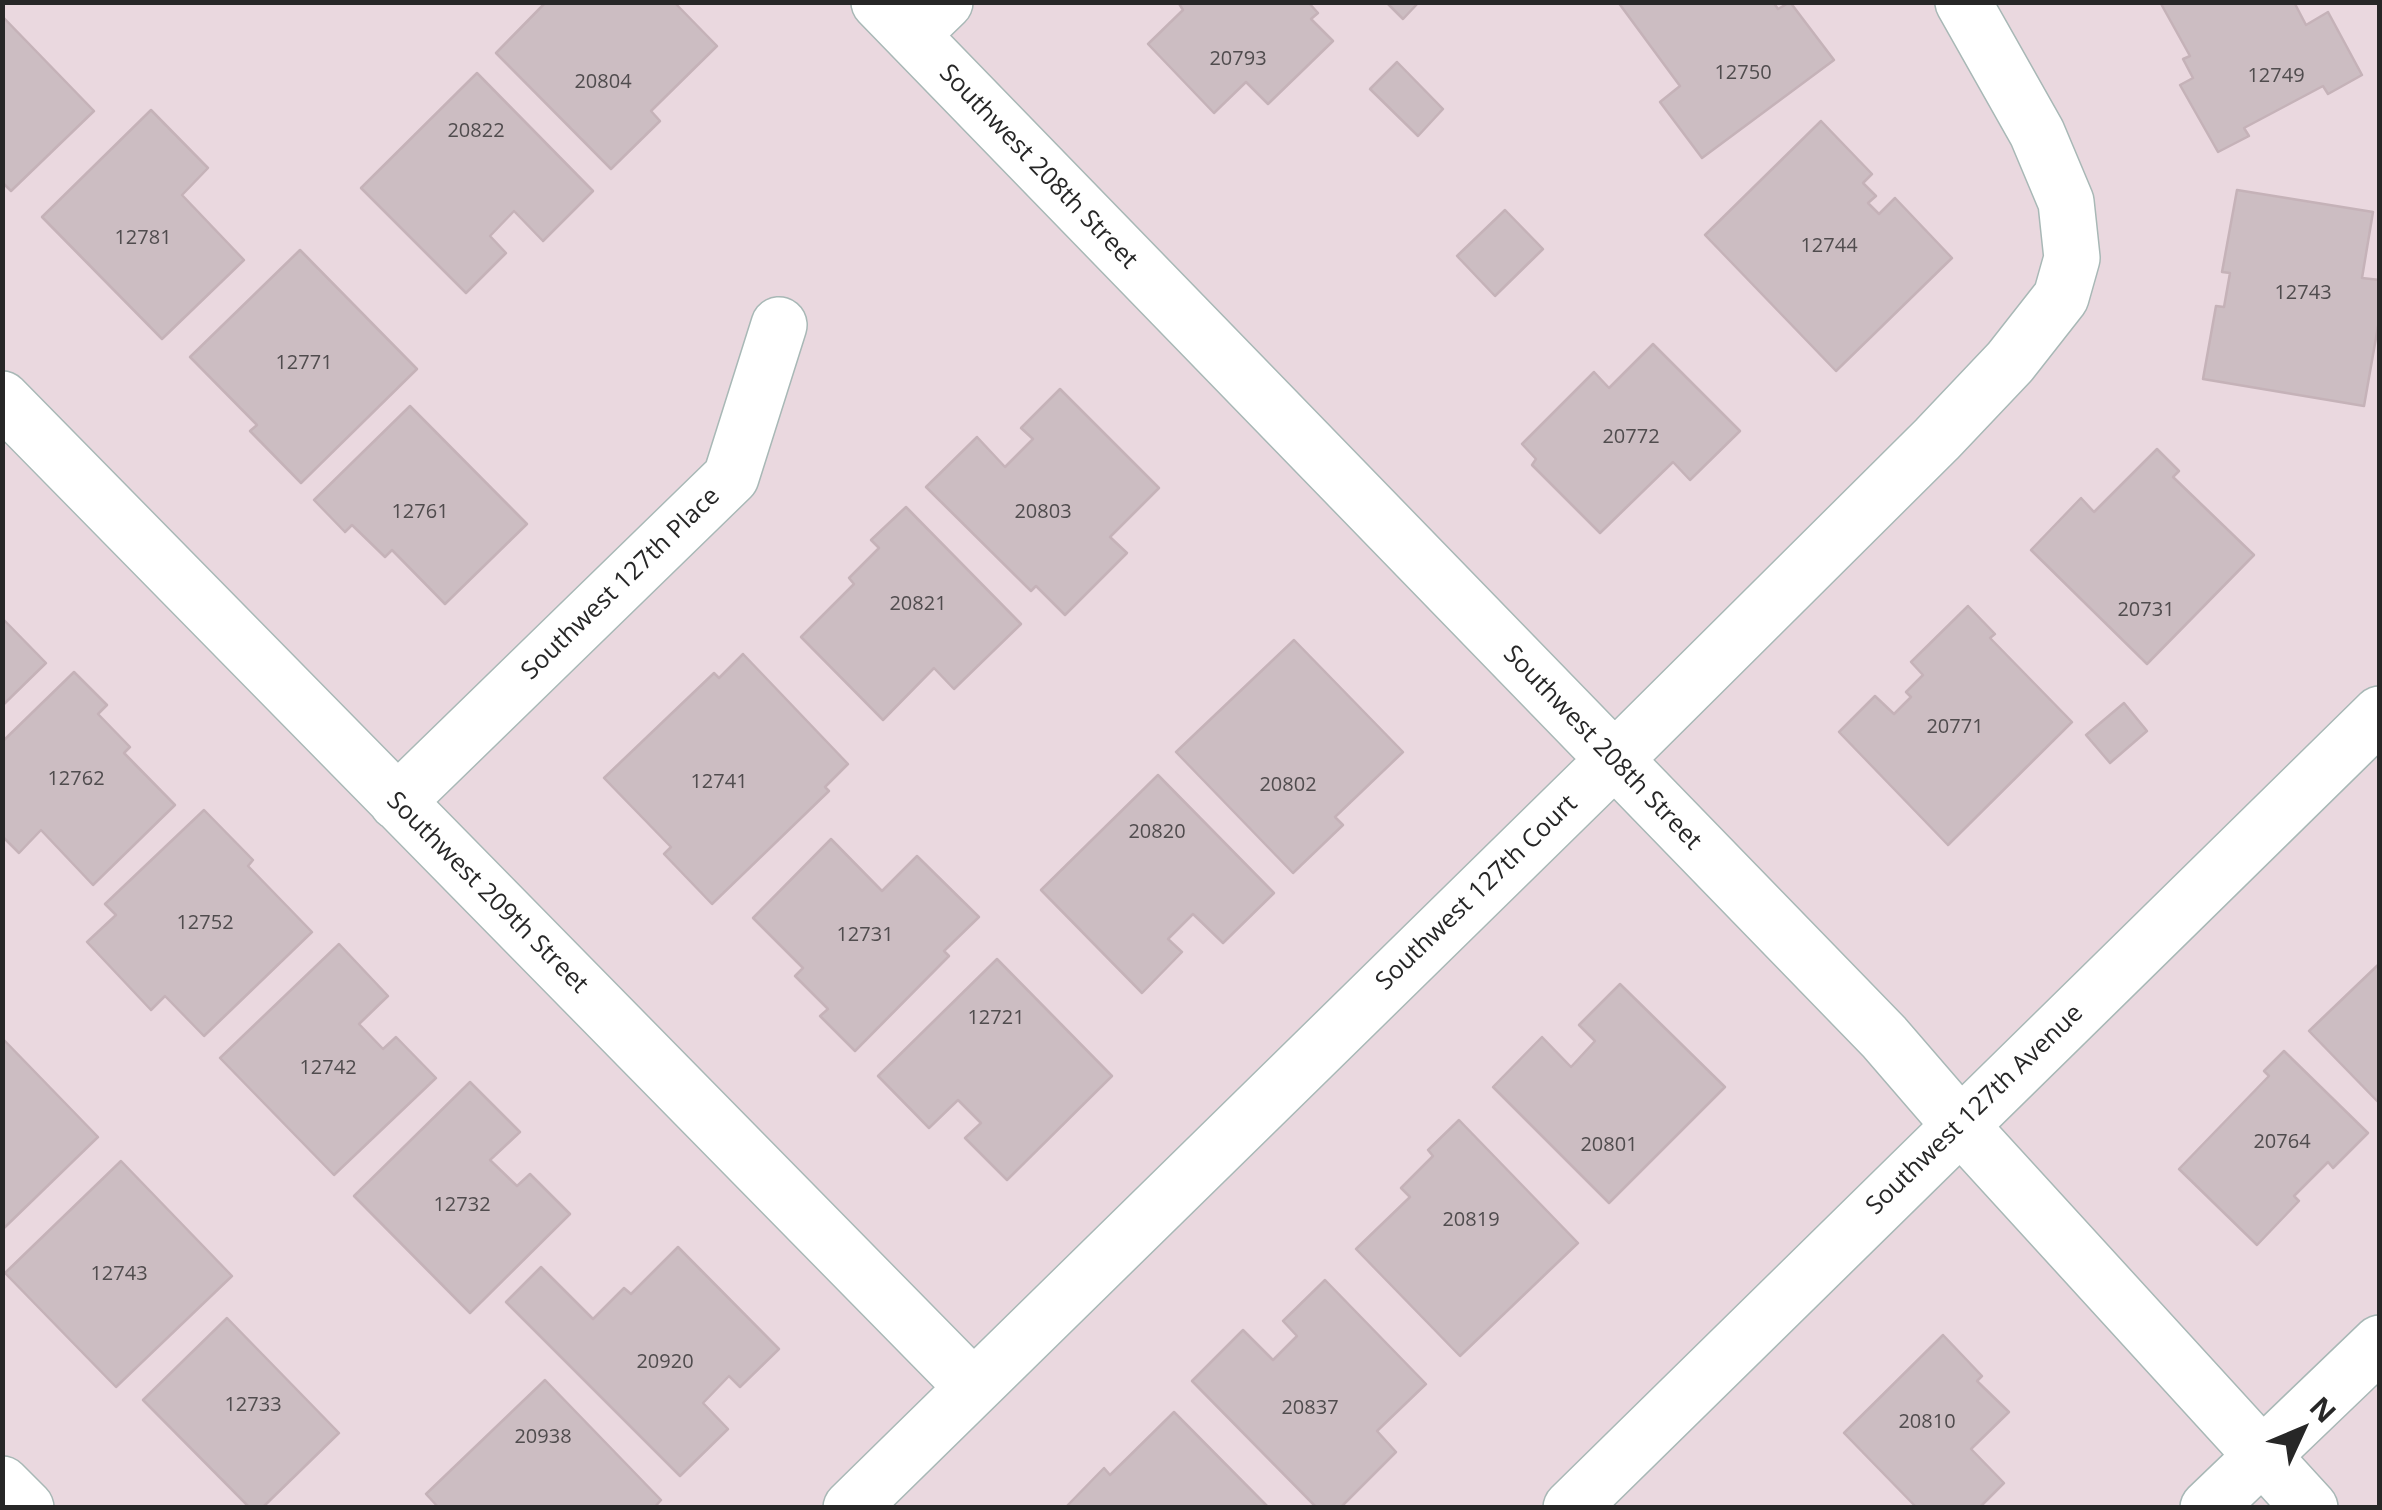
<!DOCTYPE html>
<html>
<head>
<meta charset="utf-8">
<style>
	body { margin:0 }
	#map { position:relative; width:2382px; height:1510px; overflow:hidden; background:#ead8df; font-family:"Open Sans",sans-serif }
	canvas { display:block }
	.frame { position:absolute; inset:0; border:5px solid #272727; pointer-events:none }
	.north { position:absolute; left:2252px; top:1380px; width:100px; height:100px; -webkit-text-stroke:8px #fff; paint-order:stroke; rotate:46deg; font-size:28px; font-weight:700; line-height:40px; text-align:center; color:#272727 }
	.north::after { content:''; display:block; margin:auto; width:35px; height:45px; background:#272727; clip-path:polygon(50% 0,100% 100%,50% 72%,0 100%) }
</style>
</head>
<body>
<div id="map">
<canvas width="2382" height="1510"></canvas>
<div class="frame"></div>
<div class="north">N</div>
</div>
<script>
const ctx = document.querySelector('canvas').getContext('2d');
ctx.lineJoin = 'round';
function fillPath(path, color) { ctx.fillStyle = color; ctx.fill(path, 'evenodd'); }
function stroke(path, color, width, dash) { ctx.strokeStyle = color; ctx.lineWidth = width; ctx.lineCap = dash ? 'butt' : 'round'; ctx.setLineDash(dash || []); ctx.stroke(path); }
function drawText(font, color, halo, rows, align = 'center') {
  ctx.font = font + ' "Open Sans",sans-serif'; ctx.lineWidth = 9; ctx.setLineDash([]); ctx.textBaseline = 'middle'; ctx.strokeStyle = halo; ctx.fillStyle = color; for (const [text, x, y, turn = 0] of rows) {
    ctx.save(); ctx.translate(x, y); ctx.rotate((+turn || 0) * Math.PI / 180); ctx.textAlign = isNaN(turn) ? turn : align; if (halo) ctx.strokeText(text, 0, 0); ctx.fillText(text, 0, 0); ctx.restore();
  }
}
const building = new Path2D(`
	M546,2H674L717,46L651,111L660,121L611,169L496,53Z
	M1308,2L1318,13L1311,19L1333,41L1268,104L1246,82L1214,113L1148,44L1183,10L1178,2Z
	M1386,2H1419L1403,19Z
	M1618,2H1773L1778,9L1790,2L1834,60L1702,158L1660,102L1680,86Z
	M2160,2H2294L2306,25L2328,12L2362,75L2328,94L2323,86L2244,128L2249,136L2218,152L2180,85L2193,78L2183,59L2190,56Z
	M2,16L94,111L11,191L2,182Z
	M1397,62L1443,109L1418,136L1370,89Z
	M477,73L593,191L543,241L514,211L490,236L506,253L466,293L361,188Z
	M151,110L208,168L182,195L244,260L162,339L42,217Z
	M1821,121L1872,174L1863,183L1876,196L1868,203L1879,214L1895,198L1952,258L1836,371L1705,235Z
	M2237,190L2373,212L2362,278L2380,280V315L2364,406L2203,379L2216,306L2224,307L2230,273L2222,272Z
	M1505,210L1543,249L1495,296L1457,256Z
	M300,250L417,369L301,483L250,431L257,425L190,357Z
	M1653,344L1740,431L1690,480L1673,462L1600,533L1532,465L1536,459L1522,444L1594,372L1609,388Z
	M1060,389L1159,488L1110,537L1127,553L1065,615L1036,586L1031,591L926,487L977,437L1005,467L1033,439L1021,428Z
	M410,406L527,524L445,604L392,550L385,557L352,525L345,532L314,500Z
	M2157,449L2179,471L2173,477L2254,555L2147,664L2031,550L2081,498L2094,512Z
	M906,507L1021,624L954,689L934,668L883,720L801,637L854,584L849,578L879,548L871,540Z
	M1968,606L1995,634L1990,638L2072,722L1948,845L1839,732L1875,696L1894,714L1911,697L1906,692L1923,675L1911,662Z
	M2,618L46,663L2,706Z
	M1294,640L1403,752L1335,817L1343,825L1293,873L1176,752Z
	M743,654L848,764L825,787L829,791L712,904L664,854L671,847L604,778L714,673L719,678Z
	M74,672L107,705L98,714L130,747L124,753L175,805L93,885L41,830L19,853L2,836V742Z
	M2124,703L2147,731L2110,763L2086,735Z
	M1158,775L1274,893L1223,943L1193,914L1168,939L1182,952L1142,993L1041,890Z
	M204,810L253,860L248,866L312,932L204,1036L165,996L151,1010L87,942L116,915L105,904Z
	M831,839L882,891L917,856L979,917L944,951L949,956L855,1051L820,1016L828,1009L795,976L803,968L753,918Z
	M339,944L388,996L359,1024L383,1049L396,1037L436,1078L334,1175L220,1058Z
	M997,959L1112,1076L1007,1180L965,1138L981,1123L958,1100L929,1128L878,1076Z
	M2380,963V1104L2309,1031Z
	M1620,984L1725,1087L1609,1203L1493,1087L1542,1037L1571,1067L1595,1041L1579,1025Z
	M2,1038L98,1137L2,1230Z
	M2284,1051L2368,1133L2333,1168L2328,1162L2294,1196L2299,1201L2257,1245L2179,1169L2269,1076L2264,1071Z
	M470,1082L520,1132L490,1160L517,1186L530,1174L570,1214L470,1313L354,1196Z
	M1459,1120L1578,1243L1460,1356L1356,1249L1410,1197L1401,1188L1433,1156L1428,1150Z
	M121,1161L232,1276L116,1387L5,1273Z
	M678,1247L779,1349L740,1387L729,1376L703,1403L728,1429L680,1476L506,1302L541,1267L593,1319L624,1288L631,1294Z
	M1325,1280L1426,1384L1377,1431L1396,1452L1340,1508H1317L1192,1381L1243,1330L1273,1360L1297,1336L1283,1321Z
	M227,1318L339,1433L262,1508H250L143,1400Z
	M1943,1335L1982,1376L1977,1381L2009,1412L1971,1449L2004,1483L1979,1508H1917L1844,1433Z
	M545,1380L661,1500L654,1508H439L426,1494Z
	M1174,1412L1269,1508H1065L1104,1468L1110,1475Z`);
fillPath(building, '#ccbdc2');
stroke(building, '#c5b2b8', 2.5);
const minor = new Path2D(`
	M879,2L1884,1037L1960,1125L2310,1508
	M911,35L945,2
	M2,399L973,1387
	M397,802L731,477L779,325
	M2,1484L26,1508
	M851,1508L1613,761L1937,439L2010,362L2061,297L2072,258L2066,202L2037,133L1963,2
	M2208,1508L2380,1343`);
const tertiary = new Path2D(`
	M1571,1508L2380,714`);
stroke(minor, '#a8b8b6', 58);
stroke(tertiary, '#a8b8b6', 58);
stroke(minor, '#fff', 55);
stroke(tertiary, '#fff', 55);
drawText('20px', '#504c4e', null, [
	["20793",1238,59],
	["12750",1743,73],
	["12749",2276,76],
	["20804",603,82],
	["20822",476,131],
	["12781",143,238],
	["12744",1829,246],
	["12743",2303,293],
	["12771",304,363],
	["20772",1631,437],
	["12761",420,512],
	["20803",1043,512],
	["20821",918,604],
	["20731",2146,610],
	["20771",1955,727],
	["12762",76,779],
	["12741",719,782],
	["20802",1288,785],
	["20820",1157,832],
	["12752",205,923],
	["12731",865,935],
	["12721",996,1018],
	["12742",328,1068],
	["20764",2282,1142],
	["20801",1609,1145],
	["12732",462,1205],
	["20819",1471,1220],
	["12743",119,1274],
	["20920",665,1362],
	["12733",253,1405],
	["20837",1310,1408],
	["20810",1927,1422],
	["20938",543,1437]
]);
drawText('25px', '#272727', '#fff', [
	["Southwest 208th Street",1038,167,46],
	["Southwest 127th Place",621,584,-44],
	["Southwest 208th Street",1602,748,46],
	["Southwest 209th Street",487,893,45],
	["Southwest 127th Court",1477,893,-44],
	["Southwest 127th Avenue",1975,1110,-44]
]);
</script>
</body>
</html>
